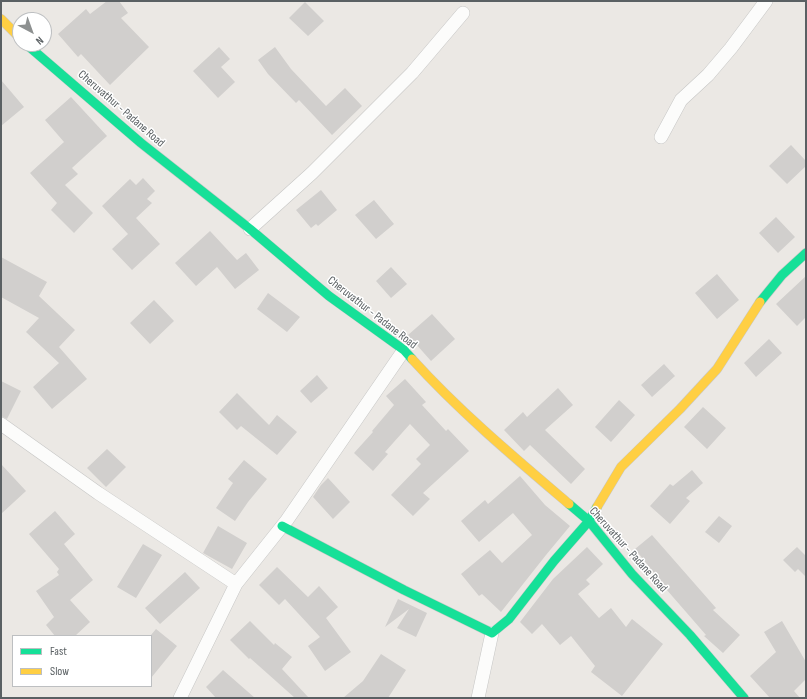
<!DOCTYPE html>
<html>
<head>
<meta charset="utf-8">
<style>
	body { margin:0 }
	#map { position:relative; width:807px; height:699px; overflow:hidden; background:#ebe8e4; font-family:"Sofia Sans Condensed",sans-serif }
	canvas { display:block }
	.frame { position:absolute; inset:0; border:2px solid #5a6063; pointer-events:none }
	.legend { position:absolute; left:12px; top:635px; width:140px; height:52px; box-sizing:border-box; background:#fff; border:1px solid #bdbfc1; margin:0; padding:5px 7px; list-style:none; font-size:12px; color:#5a6063 }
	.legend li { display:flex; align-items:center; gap:8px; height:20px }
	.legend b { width:20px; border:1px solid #bdbfc1 }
	.north { position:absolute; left:12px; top:12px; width:40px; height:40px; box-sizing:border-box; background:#fff; border:1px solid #bdbfc1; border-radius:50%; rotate:139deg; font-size:11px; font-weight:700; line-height:16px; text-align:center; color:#5a6063 }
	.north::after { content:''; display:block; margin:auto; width:14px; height:18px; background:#8d9090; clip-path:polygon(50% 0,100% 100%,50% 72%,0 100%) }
</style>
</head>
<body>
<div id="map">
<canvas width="807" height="699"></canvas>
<div class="frame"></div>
<ul class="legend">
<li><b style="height:5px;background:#16e098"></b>Fast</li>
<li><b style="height:5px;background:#ffcf43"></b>Slow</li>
</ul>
<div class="north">N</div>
</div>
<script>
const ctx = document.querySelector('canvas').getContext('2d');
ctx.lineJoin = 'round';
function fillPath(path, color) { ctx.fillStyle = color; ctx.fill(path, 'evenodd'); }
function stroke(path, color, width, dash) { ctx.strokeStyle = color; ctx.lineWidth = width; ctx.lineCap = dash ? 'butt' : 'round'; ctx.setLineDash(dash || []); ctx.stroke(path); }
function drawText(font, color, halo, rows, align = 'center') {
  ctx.font = font + ' "Sofia Sans Condensed",sans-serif'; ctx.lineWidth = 3; ctx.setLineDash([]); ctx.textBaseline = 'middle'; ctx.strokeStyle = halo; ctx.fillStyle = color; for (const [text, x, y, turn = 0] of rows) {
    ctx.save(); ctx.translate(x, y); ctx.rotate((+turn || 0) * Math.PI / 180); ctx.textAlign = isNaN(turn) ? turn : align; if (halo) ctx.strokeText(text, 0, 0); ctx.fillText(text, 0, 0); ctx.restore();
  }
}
fillPath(new Path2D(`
	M107,1H119L128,13L121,18L149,47L110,85L81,54L78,57L58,34L86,9L90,14Z
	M305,2L324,21L308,36L289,18Z
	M219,47L230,59L221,67L235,82L218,98L193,71Z
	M275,47L291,69L326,106L345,88L362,106L332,135L299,100L296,103L268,74L258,60Z
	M1,80L24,107L1,126Z
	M71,97L107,136L72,168L78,174L65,185L93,213L74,233L51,210L57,203L30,173L64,142L45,120Z
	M791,145L806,161V166L787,184L769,166Z
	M143,178L155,191L147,199L152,203L136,218L160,244L132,270L112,249L128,234L102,206L130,179L136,185Z
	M321,190L337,210L318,226L316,224L311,228L296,210Z
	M374,200L394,224L376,239L355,215Z
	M776,217L795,237L778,253L759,233Z
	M210,231L237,260L246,253L259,270L235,289L217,267L196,286L175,263Z
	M1,257L47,282L39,296L75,330L59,347L87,379L52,409L33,387L59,363L26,332L39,318L1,297Z
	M391,267L407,284L391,298L376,281Z
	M717,274L739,300L717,319L695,293Z
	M806,276V317L797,326L776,304Z
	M268,293L300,317L287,332L257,309Z
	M154,300L174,321L150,344L130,323Z
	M432,314L455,339L431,361L408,335Z
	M769,339L782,353L756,377L744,363Z
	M664,364L675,376L652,397L641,385Z
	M317,375L328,388L311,403L300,391Z
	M405,379L426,402L422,405L446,431L448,429L469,451L423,493L430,499L413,516L391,495L421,464L416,459L430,445L410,424L385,452L388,454L373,471L354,453L373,432L372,431L394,405L386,396Z
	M1,381L21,391L7,419L1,416Z
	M558,388L573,405L545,430L585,469L571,484L530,445L524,451L504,430L523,412L527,417Z
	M237,393L269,425L277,415L297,432L277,455L241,426L237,430L219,412Z
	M619,400L635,415L611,442L595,427Z
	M703,407L726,428L707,449L684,427Z
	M107,449L126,467L106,487L87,468Z
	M244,460L267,479L248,502L235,521L216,508L233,483L228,479Z
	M1,464L26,491L1,514Z
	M692,470L703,483L686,498L690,501L670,524L650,506L670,484L673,486Z
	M520,476L545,505L570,526L546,555L501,612L482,594L479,596L461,574L490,550L502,563L532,535L513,513L479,542L461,521L485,500L488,504Z
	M328,478L350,502L333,519L313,497L321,485Z
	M55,511L75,534L64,544L93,580L70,600L90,622L75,636H55L46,625L54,617L36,591L59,575L57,572L59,569L29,534Z
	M719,516L732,526L719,543L705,532Z
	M218,526L247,543L232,569L203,553Z
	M652,535L716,608L713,610L740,635L723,653L704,636L706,635L653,574L654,573L635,549Z
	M143,544L162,555L136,598L117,587Z
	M587,547L603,564L586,580L590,584L578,594L599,618L611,608L626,627L632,619L663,644L622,696L591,672L595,666L571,636L560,645L542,624L532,634L520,622L553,579Z
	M797,547L806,556V577L798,569L795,572L783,560Z
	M277,567L308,597L319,586L338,607L326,618L351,652L325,671L308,646L320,637L285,599L279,605L259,585Z
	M185,572L200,588L160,624L145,608Z
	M398,599L427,613L416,637L397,628L409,609L385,627Z
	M250,621L274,645L275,643L292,657L282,669L309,698H295L250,658L249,659L230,640Z
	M782,621L806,662V679L794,691L800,698H770L750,676L776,652L764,632Z
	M156,629L177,646L151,678V635Z
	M381,654L406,670L388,698H343L363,681Z
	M223,670L255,698H216L206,687Z`), '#d1cfcd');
const street = new Path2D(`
	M661,137L681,100L708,75L731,48L766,1
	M250,229L312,173L412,73L463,13
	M1,424L98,493L236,584
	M180,698L236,584L287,520L404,350
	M478,698L492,633`);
const fast = new Path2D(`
	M26,44L141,143L250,229L329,296L404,350L412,359
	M760,302L782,275L806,253
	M569,504L589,521L632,574L690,635L744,698
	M282,526L404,590L492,633L509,619L554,561L589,521L597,507`);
const slow = new Path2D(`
	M1,19L20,38
	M412,359C460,412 515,458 569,504
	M597,507L621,467L680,409L717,369L760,302`);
stroke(street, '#c6c6c5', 14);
stroke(fast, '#c7c7c7', 10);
stroke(slow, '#c7c7c7', 10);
stroke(street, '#fcfcfb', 13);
stroke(fast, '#16e098', 9);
stroke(slow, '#ffcf43', 9);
drawText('12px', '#5a6063', '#fff', [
	["Cheruvathur - Padane Road",121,109,41],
	["Cheruvathur - Padane Road",372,313,38],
	["Cheruvathur - Padane Road",628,550,48]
]);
</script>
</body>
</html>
